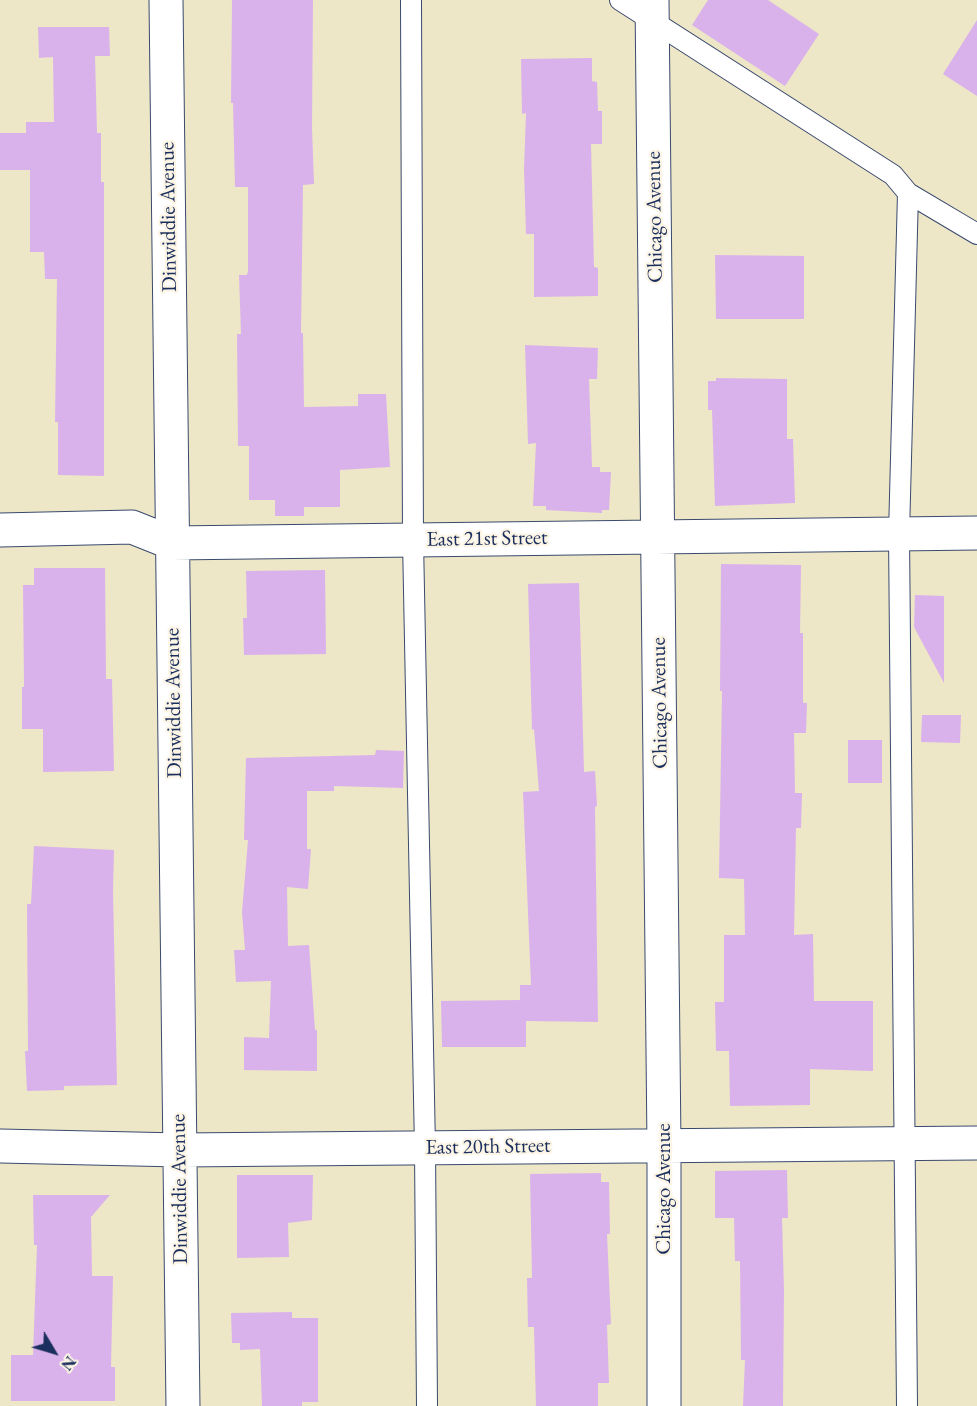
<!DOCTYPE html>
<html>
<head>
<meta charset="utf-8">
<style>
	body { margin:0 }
	#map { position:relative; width:977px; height:1406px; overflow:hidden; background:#ede6c7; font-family:"EB Garamond",serif }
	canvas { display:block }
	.north { position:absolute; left:24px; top:1322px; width:60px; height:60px; -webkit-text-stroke:4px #fcf5e5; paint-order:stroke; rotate:128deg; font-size:16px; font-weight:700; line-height:24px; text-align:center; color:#1b2f5e }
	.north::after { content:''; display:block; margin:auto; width:21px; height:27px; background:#1b2f5e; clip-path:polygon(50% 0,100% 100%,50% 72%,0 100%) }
</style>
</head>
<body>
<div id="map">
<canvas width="977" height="1406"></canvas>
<div class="north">N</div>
</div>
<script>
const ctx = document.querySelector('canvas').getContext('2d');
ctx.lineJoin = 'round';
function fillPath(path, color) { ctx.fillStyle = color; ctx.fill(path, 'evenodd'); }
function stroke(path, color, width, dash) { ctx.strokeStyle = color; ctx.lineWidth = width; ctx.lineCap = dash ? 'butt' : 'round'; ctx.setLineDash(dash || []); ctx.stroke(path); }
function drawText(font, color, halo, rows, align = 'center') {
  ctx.font = font + ' "EB Garamond",serif'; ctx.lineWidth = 4.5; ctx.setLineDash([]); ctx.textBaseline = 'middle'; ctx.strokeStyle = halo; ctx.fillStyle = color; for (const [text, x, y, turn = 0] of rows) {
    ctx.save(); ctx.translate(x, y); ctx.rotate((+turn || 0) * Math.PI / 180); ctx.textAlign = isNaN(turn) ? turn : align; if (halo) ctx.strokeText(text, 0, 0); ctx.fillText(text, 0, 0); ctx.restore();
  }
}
fillPath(new Path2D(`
	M232,0H313L312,128L314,184L303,185L301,333H303L304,407L358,406V394H386L390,467L340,470V507H304V516H275V500H249V446H238L237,334H241L239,275H247L248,271V187H235L233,103H231Z
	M708,0H768L819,34L785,86L692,25Z
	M977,20V96L943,74Z
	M38,27H109L110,56H95L97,133H101V182H104V476L58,475V422H55L57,279H45L44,252H30V170H0V133H26V122H54L53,57L39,58Z
	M592,58V81L597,82L598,111H602V144H591L594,267L598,268V296L534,297V234H526L524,169L526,113L522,114L521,59Z
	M715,255L804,256V319H716Z
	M525,345L598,348L597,379H589L592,467H600V472H611L609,510H602V513L546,510V506H533L536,443L528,444Z
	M716,378L787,379V439H793L795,503L715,506L712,410H708V381H716Z
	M721,564L801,565L800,633H803V703H807L806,733H794L795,793H802L801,828H796L794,935L813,934L814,1001H873V1071L810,1069V1105L730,1106L729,1051H716L715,1002H724V935H745L744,879L719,878L722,691H720Z
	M34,568H105L106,679H112L114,771L43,772V729H22V687H24L23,585H34Z
	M325,570L326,654L244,655L243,618H247L246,571Z
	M579,583L584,772L595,771L597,806L595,807L598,1022L526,1021V1047H442L441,1001L520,1000V985H531L523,792L539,791L534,729L532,730L528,584Z
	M915,595L944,596V683L914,627Z
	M922,715H961L960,743L921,742Z
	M848,740H882V783H848Z
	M376,750L404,751L403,788L334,786V791H307V849H311L308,889L287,887L288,946L309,945L315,1030H317V1071L244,1070V1037L269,1038L271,981L236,982L234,950H245L242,912L248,840H244L246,758L375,755Z
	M34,846L114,850L113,891L117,1085L64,1086V1090L27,1091L25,1051H28L27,904H31Z
	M787,1170L788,1218H782L784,1291L783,1406H743L745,1360H741L740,1261H735L734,1218H715V1171Z
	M601,1173V1182H609L610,1234H607L611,1324L607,1325L609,1383H598V1406H536L534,1327H528L527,1278H532L530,1174Z
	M237,1175H313L312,1220L288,1223L289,1257L237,1258Z
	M33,1195H110L91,1217L92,1276H113L111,1367H115V1401H11V1355H33L37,1245H34Z
	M292,1312V1318H318V1402H302V1406H262L260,1349L240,1350V1343H232L231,1313Z`), '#dab2eb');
const service = new Path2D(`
	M411,0L413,540L425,1148L427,1406
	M620,0L893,175L908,193L899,534L907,1406
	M908,193L977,234`);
const minor = new Path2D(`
	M166,0L183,1406
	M652,0L664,1145V1406
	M0,530L132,527L172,543L977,533
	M0,1146L180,1150L977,1143`);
stroke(service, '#3a4a6e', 22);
stroke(minor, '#3a4a6e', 35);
stroke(service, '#fff', 20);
stroke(minor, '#fff', 33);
drawText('21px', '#1b2f5e', '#fcf5e5', [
	["Dinwiddie Avenue",169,217,-91],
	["Chicago Avenue",655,217,-91],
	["East 21st Street",487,539,-1],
	["Dinwiddie Avenue",174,703,-91],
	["Chicago Avenue",660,703,-91],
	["East 20th Street",488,1147,-1],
	["Dinwiddie Avenue",180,1189,-91],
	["Chicago Avenue",664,1189,-90]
]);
</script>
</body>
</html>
